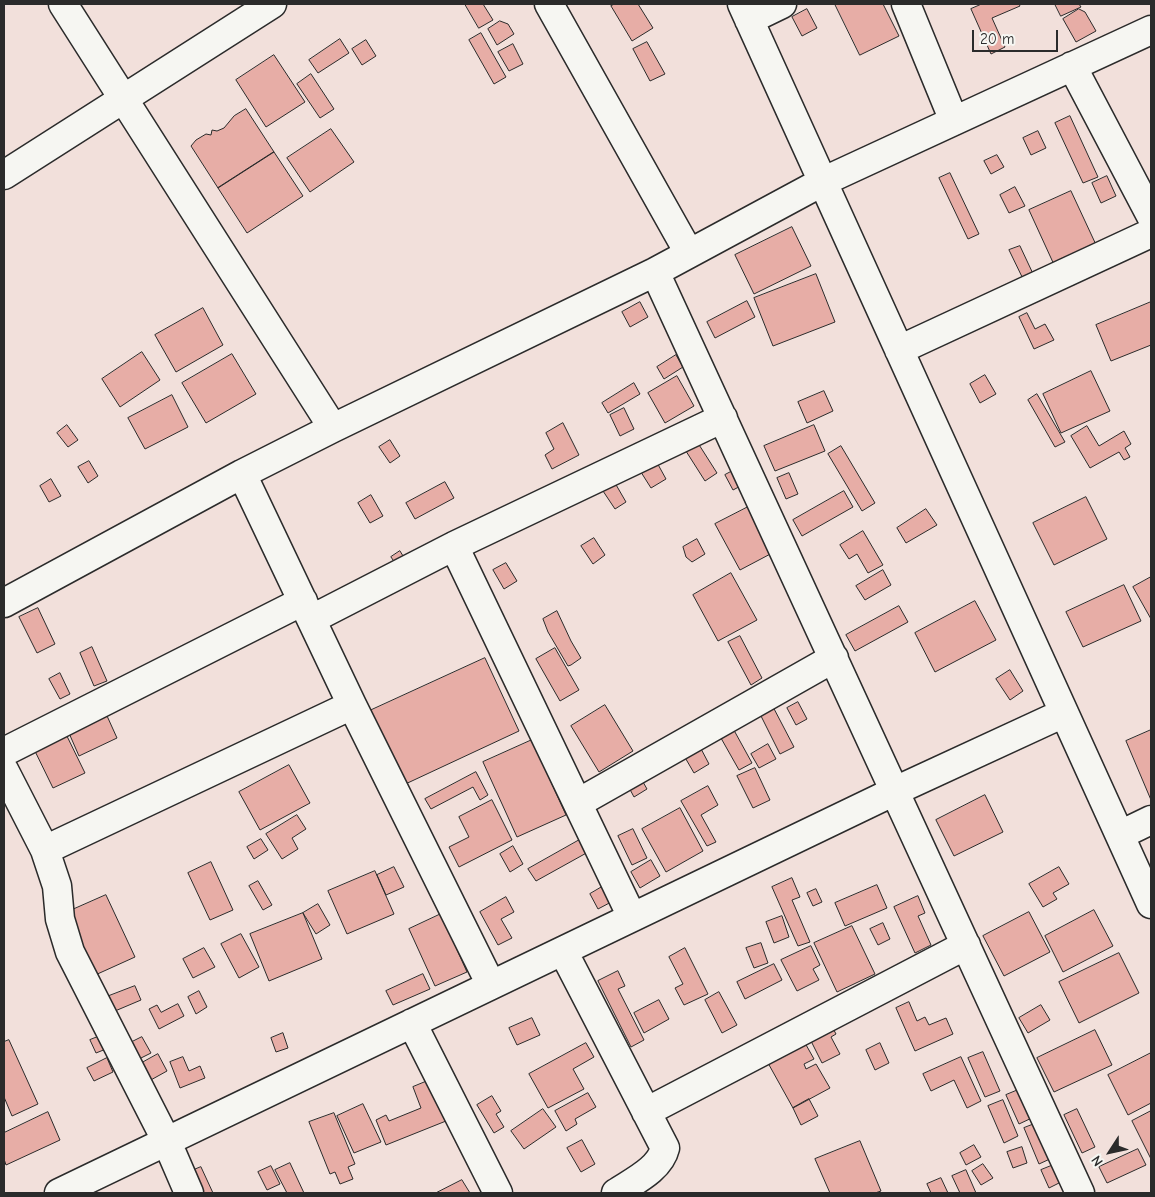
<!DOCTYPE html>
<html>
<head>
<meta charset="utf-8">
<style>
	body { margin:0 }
	#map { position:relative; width:1155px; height:1197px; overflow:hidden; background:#f2e0db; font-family:"Comic Neue",sans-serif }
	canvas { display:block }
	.frame { position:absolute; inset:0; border:5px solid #2b2b2b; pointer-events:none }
	.north { position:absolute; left:1085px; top:1127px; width:50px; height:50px; -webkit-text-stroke:4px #f6f6f2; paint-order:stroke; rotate:235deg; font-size:14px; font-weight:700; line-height:20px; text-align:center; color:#2b2b2b }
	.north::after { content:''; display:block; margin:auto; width:18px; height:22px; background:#2b2b2b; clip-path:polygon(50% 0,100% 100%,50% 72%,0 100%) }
	.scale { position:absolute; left:972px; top:30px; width:86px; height:22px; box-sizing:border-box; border:2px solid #2b2b2b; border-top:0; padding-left:6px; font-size:15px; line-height:18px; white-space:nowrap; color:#2b2b2b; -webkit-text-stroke:4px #f6f6f2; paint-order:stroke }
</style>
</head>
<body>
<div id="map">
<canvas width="1155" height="1197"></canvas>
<div class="frame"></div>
<div class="north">N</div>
<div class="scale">20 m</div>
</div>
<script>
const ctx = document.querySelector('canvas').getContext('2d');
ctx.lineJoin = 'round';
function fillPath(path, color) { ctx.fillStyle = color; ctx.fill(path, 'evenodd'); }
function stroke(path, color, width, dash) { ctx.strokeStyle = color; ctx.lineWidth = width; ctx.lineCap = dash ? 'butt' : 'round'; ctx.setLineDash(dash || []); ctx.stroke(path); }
const building = new Path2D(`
	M465,4H483L493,20L479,28Z
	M615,4H638L653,28L632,41L611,6Z
	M835,4H883L899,36L860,55Z
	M982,4H1019L1020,6L992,18L1005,47L991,54L971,9Z
	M1055,4H1079L1081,7L1061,16Z
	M807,9L817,28L802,36L792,17Z
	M1079,9L1085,12L1096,31L1076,42L1063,19Z
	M500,21L508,24L514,34L497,45L488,29Z
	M481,33L506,77L494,84L469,40Z
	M340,39L349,53L318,73L309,60Z
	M366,40L376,56L362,65L352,49Z
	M647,42L665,74L650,81L633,49Z
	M513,44L523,64L509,71L498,52Z
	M274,55L305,102L266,127L236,80Z
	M311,74L334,109L320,118L297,84Z
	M246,109L274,152L218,188L191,146L196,140L206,134L211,135L212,130L217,131L224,128L234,116Z
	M1070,116L1098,177L1083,183L1055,123Z
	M331,129L354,162L310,192L287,158Z
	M1038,131L1046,148L1031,155L1023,138Z
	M274,152L303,196L247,233L218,188Z
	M997,155L1004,167L991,174L984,161Z
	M950,173L979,234L968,239L939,178Z
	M1107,176L1116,196L1101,203L1092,183Z
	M1015,187L1025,206L1009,213L1000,195Z
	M1071,191L1098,249L1056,269L1029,210Z
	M792,227L811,266L754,294L735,255Z
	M1020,246L1035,278L1025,283L1009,250Z
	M816,274L835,322L773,346L754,298Z
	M747,301L755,317L715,338L707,322Z
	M640,302L648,317L630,327L622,312Z
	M1151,302V345L1111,361L1096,325Z
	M203,308L223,345L176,372L155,335Z
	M1027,313L1035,329L1045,324L1054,340L1034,349L1019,317Z
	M142,352L160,380L120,407L102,379Z
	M232,354L256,394L206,423L182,383Z
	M676,355L683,367L664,379L657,367Z
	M1091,371L1110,411L1061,433L1043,394Z
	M985,375L996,394L980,403L970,384Z
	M677,376L694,406L665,423L648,393Z
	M634,383L640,394L608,413L602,403Z
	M824,391L833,411L807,423L798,402Z
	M1037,394L1065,442L1055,447L1028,400Z
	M172,395L188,427L145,449L128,418Z
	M624,408L634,429L620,436L610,415Z
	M563,423L579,455L552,469L545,455L554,449L546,433Z
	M67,425L78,440L68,447L57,433Z
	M814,425L825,451L775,471L764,446Z
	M1087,426L1099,446L1124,431L1131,444L1125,448L1130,457L1124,460L1119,452L1090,468L1071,436Z
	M390,440L400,456L390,463L379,447Z
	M696,440L717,473L705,481L684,448Z
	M841,446L875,503L862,511L828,454Z
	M655,459L666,479L651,488L639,469Z
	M89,461L98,476L88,483L78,467Z
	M740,467L748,482L733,490L725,475Z
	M789,473L798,494L786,499L777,478Z
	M51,479L61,496L49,502L40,486Z
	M445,482L454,498L415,519L406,503Z
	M615,483L626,502L615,509L603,491Z
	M844,491L853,507L802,536L793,520Z
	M371,495L383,516L370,523L358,503Z
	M1086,497L1107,539L1054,565L1033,523Z
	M752,505L776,551L740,570L715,524Z
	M926,509L937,525L906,543L897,528Z
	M863,531L883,565L868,573L857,554L849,559L840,545Z
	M594,538L605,555L593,564L581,546Z
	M697,539L705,554L692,562L686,557L683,547Z
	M400,551L408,564L399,569L391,557Z
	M506,563L517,581L504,589L493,570Z
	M883,570L891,585L865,600L856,586Z
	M731,573L757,620L718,641L693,595Z
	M1151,577V619L1133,587Z
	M1124,585L1141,621L1083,647L1066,612Z
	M975,601L996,640L935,672L915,633Z
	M899,606L908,622L855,651L846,635Z
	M38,608L55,644L37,653L19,617Z
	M557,611L571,641L581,658L571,665L568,666L548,632L543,619Z
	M740,636L762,678L751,685L728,642Z
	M92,647L107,681L94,686L80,653Z
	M555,648L579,690L560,701L536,659Z
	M485,658L519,731L399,787L365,713Z
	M1010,670L1023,691L1010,700L996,679Z
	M60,673L70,694L60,699L49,679Z
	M798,702L807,719L796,725L787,708Z
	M771,703L794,747L780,754L758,710Z
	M605,705L633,751L599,772L571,726Z
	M103,707L117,738L79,756L65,724Z
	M730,723L752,763L739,770L717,731Z
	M63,728L85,773L53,788L31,743Z
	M1151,730V800L1126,741Z
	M532,740L566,815L517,837L483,762Z
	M768,744L776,759L759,768L751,754Z
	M699,745L709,764L694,773L683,754Z
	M289,765L310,803L260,830L239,792Z
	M755,768L770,800L753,808L737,776Z
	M476,772L488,795L480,800L473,787L431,809L425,799Z
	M639,775L647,789L634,797L626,782Z
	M708,786L718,805L701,815L716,842L707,846L681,801Z
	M985,795L1003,832L954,856L936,820Z
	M492,800L512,840L459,867L449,847L469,837L459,817Z
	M680,808L703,851L666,872L642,829Z
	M297,815L306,829L292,838L298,849L282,859L266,834Z
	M633,829L647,858L632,865L618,836Z
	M583,838L590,851L536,881L528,869Z
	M261,839L268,850L254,859L247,847Z
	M513,846L523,864L510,872L500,854Z
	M651,860L660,876L640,888L631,872Z
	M211,862L233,910L210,920L188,873Z
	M394,867L404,887L386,895L377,875Z
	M1059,867L1069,884L1053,893L1057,899L1043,907L1029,884Z
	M375,871L394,914L347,934L328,891Z
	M792,878L800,897L792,900L810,942L798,946L772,887Z
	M258,881L272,905L263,910L249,886Z
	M607,884L615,900L598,909L590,894Z
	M877,885L887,908L845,926L835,903Z
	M816,889L822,902L813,906L807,893Z
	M106,895L135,957L93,976L63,914Z
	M918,896L925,913L918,916L931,945L915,953L894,907Z
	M506,897L514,912L501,919L512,938L498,945L480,912Z
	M318,904L330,925L316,934L303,913Z
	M1094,910L1113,946L1063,972L1045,936Z
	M1029,912L1050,952L1004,976L983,936Z
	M303,913L322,959L269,981L250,934Z
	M441,914L467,972L435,986L409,929Z
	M782,916L789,937L774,943L766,922Z
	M883,923L890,939L878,945L870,929Z
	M852,926L875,974L837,992L814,943Z
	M241,934L259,967L239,978L221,944Z
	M761,943L768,963L754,968L746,948Z
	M811,946L820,965L813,969L819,980L797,991L781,960Z
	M204,948L215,967L193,978L183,959Z
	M685,948L708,994L684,1005L675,988L683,984L669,957Z
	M1119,953L1139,993L1079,1023L1059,982Z
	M774,964L782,980L745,999L737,982Z
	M618,971L625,986L618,989L644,1040L631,1047L598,981Z
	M423,974L430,989L393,1005L386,991Z
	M135,986L141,1000L115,1011L109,996Z
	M199,991L207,1007L196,1014L188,997Z
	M719,992L737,1025L722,1033L705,1000Z
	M659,1000L669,1019L644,1033L634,1013Z
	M909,1002L917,1021L925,1017L929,1025L946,1018L953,1034L915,1051L896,1008Z
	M178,1004L184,1016L159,1029L149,1009L157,1005L161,1012Z
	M1041,1005L1050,1020L1028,1033L1019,1018Z
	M532,1018L540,1035L517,1045L509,1028Z
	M829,1021L836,1034L831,1037L840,1054L822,1063L807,1033Z
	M1095,1030L1112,1065L1054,1092L1037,1058Z
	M283,1033L288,1048L276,1052L271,1038Z
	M100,1036L106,1049L96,1053L90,1040Z
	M142,1037L151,1053L139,1059L130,1043Z
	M9,1040L38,1104L12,1116L4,1097V1042Z
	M586,1043L594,1057L573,1069L584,1089L548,1108L529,1074Z
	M805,1043L814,1059L804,1064L806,1069L816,1064L830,1088L793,1108L768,1063Z
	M880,1043L889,1063L875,1070L866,1050Z
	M983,1052L1000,1091L985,1097L968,1058Z
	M1151,1053V1103L1128,1115L1108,1075Z
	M158,1054L167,1071L149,1081L140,1064Z
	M183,1057L189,1071L200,1066L205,1078L180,1088L170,1062Z
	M961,1057L981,1101L967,1108L954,1080L931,1091L923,1074Z
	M107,1058L113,1072L94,1081L87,1068Z
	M430,1080L446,1121L386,1145L376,1120L386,1115L389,1121L421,1108L413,1087Z
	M1023,1088L1036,1116L1019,1124L1006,1095Z
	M588,1093L596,1107L575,1119L577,1124L566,1131L555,1111Z
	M492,1096L501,1111L496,1114L504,1127L494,1133L477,1105Z
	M809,1099L818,1116L801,1125L793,1108Z
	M1003,1100L1018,1136L1004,1143L988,1106Z
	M363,1104L381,1142L354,1153L337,1116Z
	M543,1109L556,1127L524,1149L511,1131Z
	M1077,1109L1095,1147L1082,1153L1064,1115Z
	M1151,1111V1159L1132,1121Z
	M48,1112L60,1140L6,1165L4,1159V1133Z
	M334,1113L355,1164L348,1167L353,1179L340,1184L335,1172L330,1174L309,1122Z
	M1037,1123L1052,1158L1039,1164L1024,1128Z
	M582,1140L595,1164L581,1172L567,1148Z
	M860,1141L881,1191L875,1193H830L815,1159Z
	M974,1145L981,1157L966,1165L960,1153Z
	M1022,1147L1027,1163L1013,1168L1007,1152Z
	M1138,1149L1146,1165L1107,1183L1099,1167Z
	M290,1163L304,1193H287L275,1170Z
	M983,1164L993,1178L981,1185L972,1171Z
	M1056,1164L1063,1181L1049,1188L1041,1170Z
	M271,1166L280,1184L267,1190L258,1172Z
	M201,1167L213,1193H192L184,1174Z
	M966,1170L976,1193H960L952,1176Z
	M941,1178L948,1193H931L927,1184Z
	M462,1180L470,1193H436Z`);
fillPath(building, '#e7ada6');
stroke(building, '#2b2b2b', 1);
const minor = new Path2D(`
	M63,4L333,428
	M549,4L689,253
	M742,4L1151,904
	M906,4L954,121
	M749,20L782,4
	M1072,66L1151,216
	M4,175L272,4
	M655,272L1080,1193
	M899,350L1151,233
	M242,474L352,705L491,985
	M4,603L242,474L333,428L655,272L822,182L1151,30
	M312,619L454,546
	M4,752L303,601
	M4,770L45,850L57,886L60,919L70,952L167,1142L189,1193
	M578,803L834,658
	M1120,835L1151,820
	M45,850L352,705
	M632,917L454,546L723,418
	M563,951L665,1148C660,1169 634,1181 616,1193
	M412,1023L498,1193
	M646,1112L966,945
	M59,1193L895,791L1064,713`);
stroke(minor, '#2b2b2b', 31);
stroke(minor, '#f6f6f2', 28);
</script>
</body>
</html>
